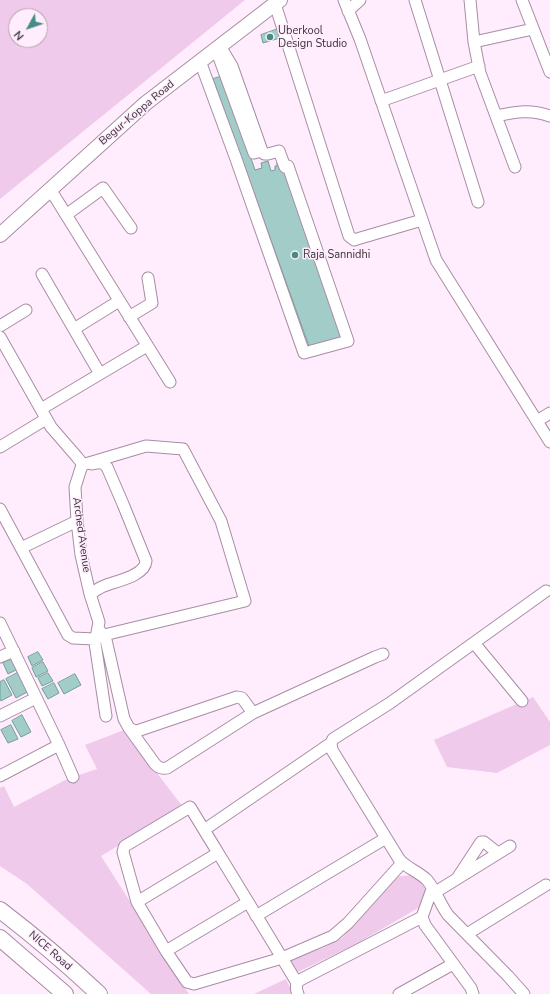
<!DOCTYPE html>
<html>
<head>
<meta charset="utf-8">
<style>
	body { margin:0 }
	#map { position:relative; width:550px; height:994px; overflow:hidden; background:#ffedfd; font-family:"Nunito Sans",sans-serif }
	canvas { display:block }
	.north { position:absolute; left:8px; top:8px; width:40px; height:40px; box-sizing:border-box; background:#ffedfd; border:1px solid #b1a2b0; border-radius:50%; rotate:230deg; font-size:11px; font-weight:700; line-height:16px; text-align:center; color:#3d323c }
	.north::after { content:''; display:block; margin:auto; width:14px; height:18px; background:#468c86; clip-path:polygon(50% 0,100% 100%,50% 72%,0 100%) }
</style>
</head>
<body>
<div id="map">
<canvas width="550" height="994"></canvas>
<div class="north">N</div>
</div>
<script>
const ctx = document.querySelector('canvas').getContext('2d');
ctx.lineJoin = 'round';
function fillPath(path, color) { ctx.fillStyle = color; ctx.fill(path, 'evenodd'); }
function stroke(path, color, width, dash) { ctx.strokeStyle = color; ctx.lineWidth = width; ctx.lineCap = dash ? 'butt' : 'round'; ctx.setLineDash(dash || []); ctx.stroke(path); }
function drawText(font, color, halo, rows, align = 'center') {
  ctx.font = font + ' "Nunito Sans",sans-serif'; ctx.lineWidth = 3; ctx.setLineDash([]); ctx.textBaseline = 'middle'; ctx.strokeStyle = halo; ctx.fillStyle = color; for (const [text, x, y, turn = 0] of rows) {
    ctx.save(); ctx.translate(x, y); ctx.rotate((+turn || 0) * Math.PI / 180); ctx.textAlign = isNaN(turn) ? turn : align; if (halo) ctx.strokeText(text, 0, 0); ctx.fillText(text, 0, 0); ctx.restore();
  }
}
fillPath(new Path2D(`
	M0,0H245L0,199ZM16,16H40V40H16Z
	M533,697L550,722V745L497,773L447,767L434,740Z
	M124,730L183,807L101,856L189,994H151L27,884L0,866V788L4,786L14,807L67,779L97,769L85,745Z
	M414,875L422,880L426,892L420,907L356,944L296,973L289,960L323,948L342,938L393,877Z
	M286,979L293,994H254Z`), '#efcaeb');
const building = new Path2D(`
	M278,29L280,38L263,43L261,35Z
	M223,76L255,170L262,168L261,163L268,161L271,171L275,170V166H277V162L283,164L342,340L310,349L213,79Z
	M38,652L43,660L32,666L28,657Z
	M12,659L18,669L8,674L3,663Z
	M43,662L48,671L36,677L32,668Z
	M19,672L29,691L16,698L6,679Z
	M48,673L53,681L42,686L38,678Z
	M75,674L81,685L64,694L58,683Z
	M4,680L12,695L1,701L0,699V682Z
	M54,683L59,693L48,699L42,689Z
	M22,715L31,732L21,737L12,721Z
	M11,725L18,739L8,743L1,730Z`);
fillPath(building, '#a1ccc7');
stroke(building, '#739e99', 1);
const minor = new Path2D(`
	M344,0L360,39L436,260L550,442
	M415,0L478,202
	M470,0L474,42L480,73L515,167
	M522,0L550,72
	M275,4L349,236L354,240L357,239L422,220
	M348,11L360,0
	M474,42L533,29
	M216,49L254,153L262,151
	M200,61L236,159L304,353L348,341L288,166L285,167L279,151L268,154H264L262,151L232,66L220,46
	M381,101L479,66
	M496,116C516,112 530,109 550,116
	M50,189L170,382
	M66,215L103,188L131,228
	M42,274L100,374
	M129,317L152,303L148,278
	M0,326L26,310
	M74,329L119,301
	M0,337L51,427L77,457L81,462L82,465L75,487L77,521L81,555L90,594L99,622L95,643L106,716
	M41,409L147,346
	M537,421L550,413
	M0,447L46,419
	M82,465L146,446L183,449L221,521L245,601L104,635
	M0,509L68,635L73,638L95,639
	M21,548L77,521
	M90,594C95,591 99,588 104,586C116,581 145,576 146,561L123,504L107,467C102,461 99,463 92,464
	M0,623L59,745L0,776
	M98,628L106,640L124,719L129,728L155,764C159,768 162,769 167,768L253,713L375,657L383,654
	M474,643L522,701
	M0,657L14,651
	M0,716L36,698
	M129,728L135,731H137L237,697L242,698L253,713
	M59,745L73,777
	M204,830L331,743
	M458,877L481,842H484L498,853
	M432,889L422,917L425,925L471,988L473,994
	M434,893L510,846
	M137,902L218,853
	M256,916L386,838
	M467,934L546,885
	M166,951L248,902
	M297,983L300,980L422,917
	M298,994C296,990 296,987 297,983C262,924 226,866 190,807L125,846L124,848L123,852L137,902L166,951L187,982L194,984L282,958L333,936L348,923L402,863
	M399,994L453,964
	M524,994L508,976L448,915C440,904 435,889 427,880C418,871 406,868 399,859L332,750L331,743L333,739L390,703L546,591`);
const major = new Path2D(`
	M0,235L146,103L280,0`);
const highway = new Path2D(`
	M0,910C34,936 67,964 99,994
	M0,938L65,994`);
stroke(minor, '#a88da5', 13);
stroke(major, '#a88da5', 16);
stroke(highway, '#a88da5', 18);
stroke(minor, '#fff', 11);
stroke(major, '#fff', 14);
stroke(highway, '#fff', 16);
for (const [x, y, r, color] of [
	[270,37,4,"#468c86"],
	[295,255,4,"#468c86"]
]) { const dot = new Path2D(); dot.arc(x, y, r, 0, 2 * Math.PI); ctx.fillStyle = color; ctx.fill(dot); stroke(dot, '#ffedfd', 1.5); }
drawText('11px', '#3d323c', '#ffedfd', [
	["Uberkool",278,31],
	["Design Studio",278,44],
	["Raja Sannidhi",303,255]
], 'left');
drawText('11px', '#3d323c', '#ffedfd', [
	["Begur-Koppa Road",137,113,-40],
	["Arched Avenue",81,535,82],
	["NICE Road",50,951,41]
]);
</script>
</body>
</html>
